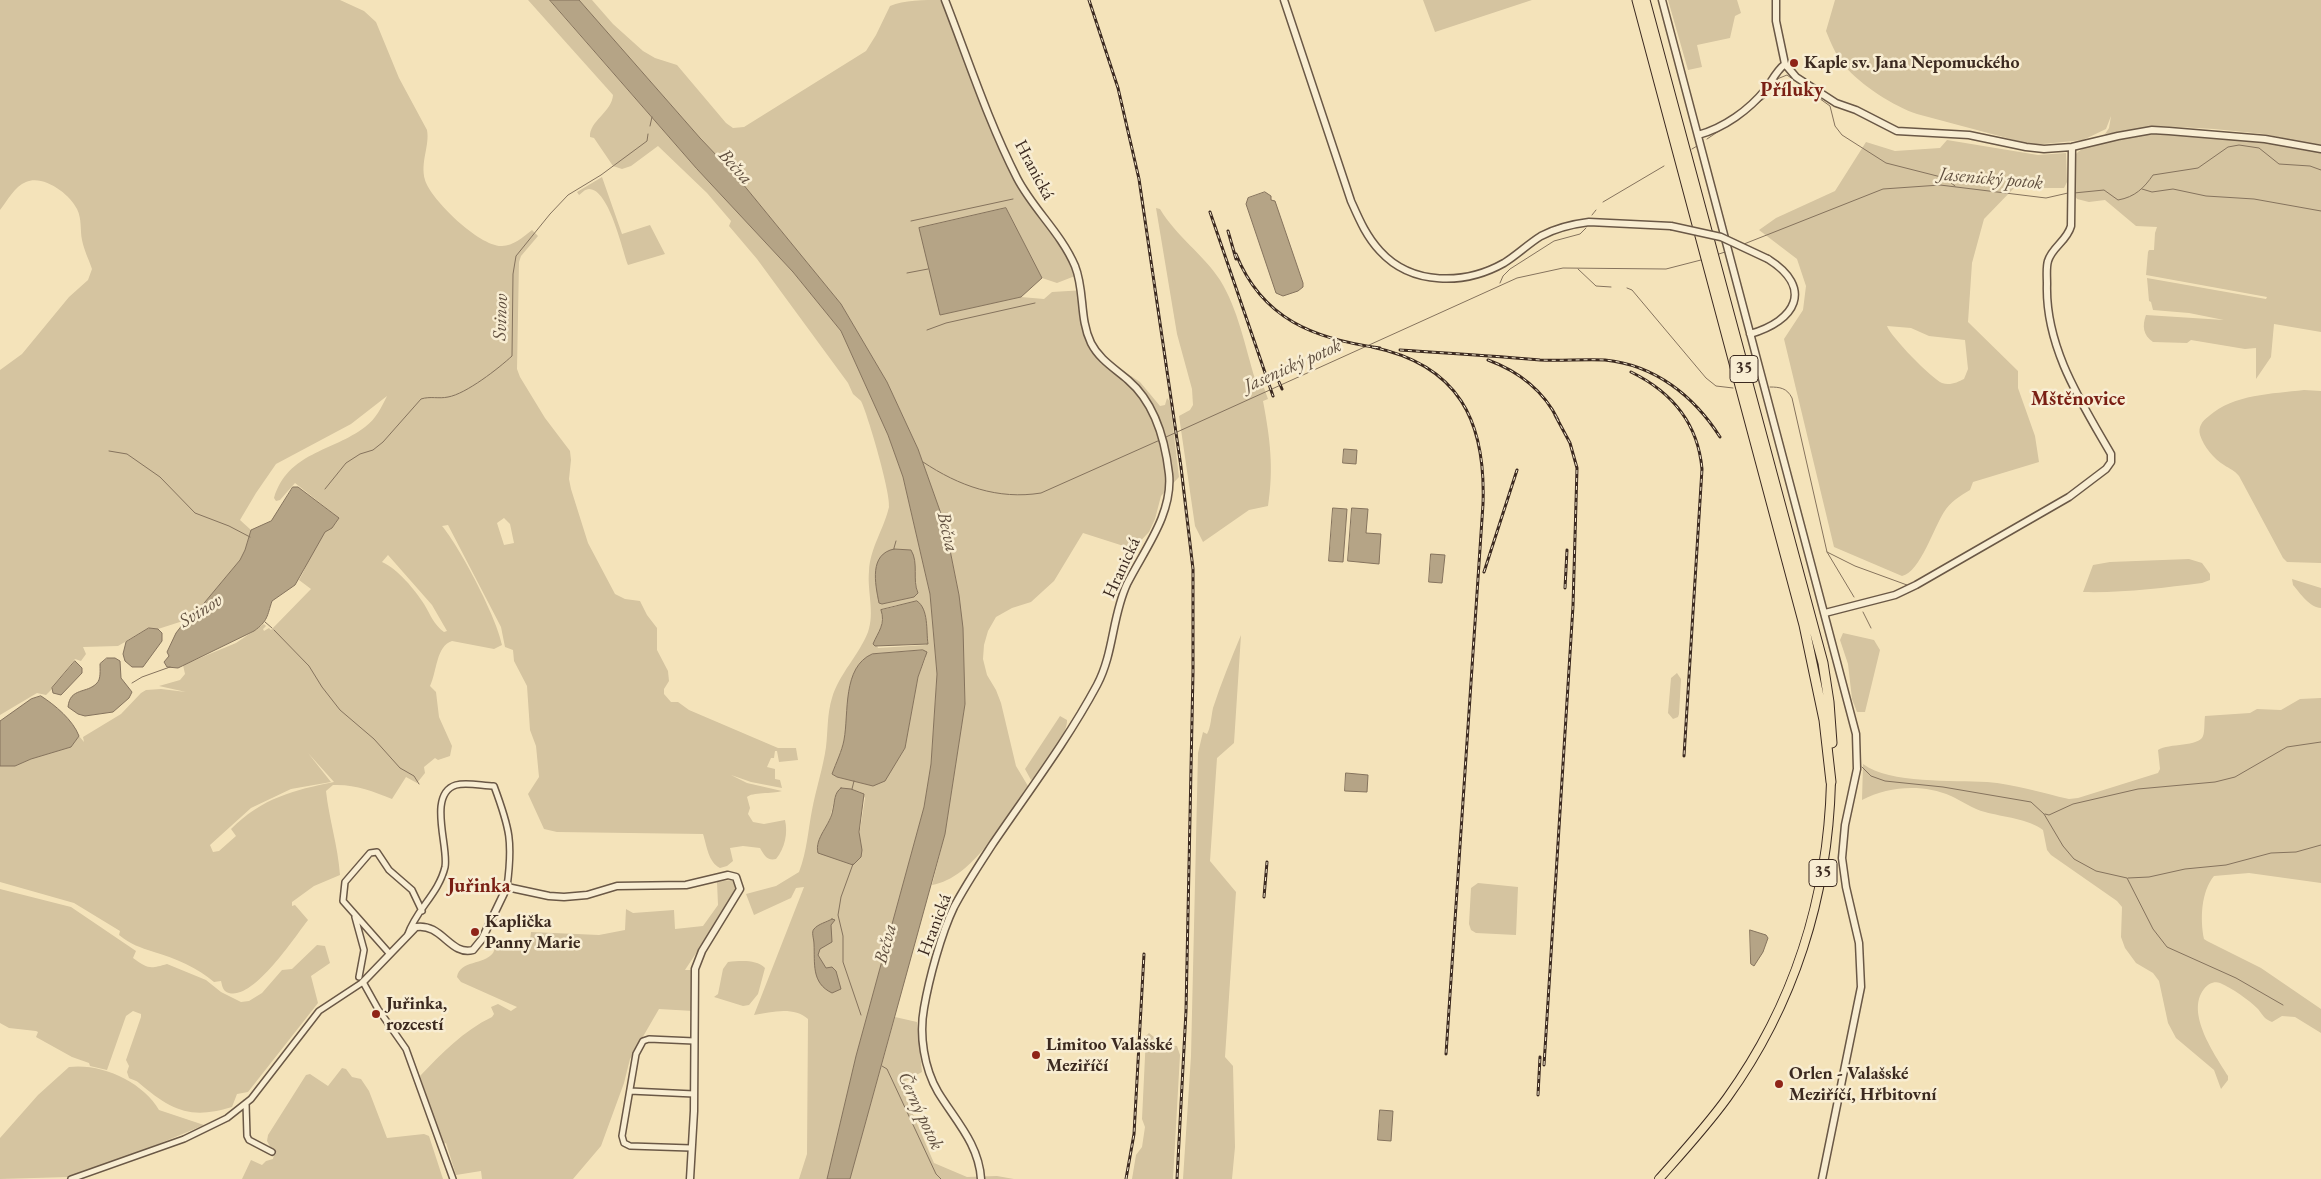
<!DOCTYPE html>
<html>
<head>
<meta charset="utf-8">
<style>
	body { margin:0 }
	canvas { display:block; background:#f4e3ba }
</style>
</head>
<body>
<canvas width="2321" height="1179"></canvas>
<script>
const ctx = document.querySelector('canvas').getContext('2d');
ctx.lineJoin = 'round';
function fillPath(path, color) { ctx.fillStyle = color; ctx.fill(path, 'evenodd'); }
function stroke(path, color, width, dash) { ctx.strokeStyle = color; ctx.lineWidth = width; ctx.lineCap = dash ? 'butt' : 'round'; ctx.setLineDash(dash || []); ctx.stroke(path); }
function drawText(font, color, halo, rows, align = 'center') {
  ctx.font = font + ' "EB Garamond",serif'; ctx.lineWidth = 5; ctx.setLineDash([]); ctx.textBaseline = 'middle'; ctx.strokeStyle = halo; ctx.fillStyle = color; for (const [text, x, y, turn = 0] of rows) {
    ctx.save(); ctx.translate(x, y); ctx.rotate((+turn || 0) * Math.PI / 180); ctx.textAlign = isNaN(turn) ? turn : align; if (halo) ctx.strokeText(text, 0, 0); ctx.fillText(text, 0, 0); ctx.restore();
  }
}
fillPath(new Path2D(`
	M0,0H340L364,11L376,22L399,78L427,130C430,146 420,162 425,180C431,200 480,247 502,246C513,246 523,237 532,230L538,236L521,256L519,262L517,369L520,377L545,418L570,451L571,460L569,479L571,489L588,543L615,594L625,599L640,601L647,615L657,628V650L668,671L669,681L664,689V694L671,702H678L689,710L778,748H796L798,760L779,762L777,751H775L774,758H771L767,767L775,769V779L780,780L782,788L751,782L731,775L747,783L782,791C772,794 752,792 747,797L750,808L748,814L753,822L764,824L785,820C788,833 785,848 776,859C767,861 764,855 760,848L743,846L730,848L733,861L727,866L720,868C708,862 707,846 703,834L557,832L544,829L528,794L539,777L536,746L530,730L527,686L514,661L513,650L505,647L501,627L448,525L442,526C460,547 497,618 502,645L494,649L452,641C436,646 437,672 430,686L436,692L439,717L452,746L450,756L438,760L435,758L424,767L425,773L417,783L406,777L392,799C372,791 355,784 333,785L326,791C329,819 338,846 340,875L314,886L292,902V906L295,905L308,920C296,935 249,1008 225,991C222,988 222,984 221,981L214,982C198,968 175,958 154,952C139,947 132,945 119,935L120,931L74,903L0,882V766H15L31,759L71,747L79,736L84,742L83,737L121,714L141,693L146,690L161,689L186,692L159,686L180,680L185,674L183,665L236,643L264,624L266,626L263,629L264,631L269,628L271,630L311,589L299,580C307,568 314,541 325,531C331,527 336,525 339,518L295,483L280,500L276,501L274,498C288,452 332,452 365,427C376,419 381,408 387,396L351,424L276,464L256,493L240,520L251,530L245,550L240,560L195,614L186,620L158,629L149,628L118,646L83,647L86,654L81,661L75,659L52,689L46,695L37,693L0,715V370L22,354L69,297L88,280L92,269C89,260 84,250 82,240C80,230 82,219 77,209C70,194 43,174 26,182C15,186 7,201 0,210ZM504,518L510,524L514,543L504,545L497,523ZM388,555L432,605L447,631L444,632C434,625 430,614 424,604C415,590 398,569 382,562ZM308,753L334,782C294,790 262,798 231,829L236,836L219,851L213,852L210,845L251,808L291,789L331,782Z
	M528,0H550L697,169L793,272L841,331L888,435L903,477L930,594L937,674L931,764L924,807L856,1056L827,1179H799L807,1154L808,1019C794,1006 771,1012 754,1015L804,887L796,888L791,898L754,915L746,894L776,886L799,872C807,851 808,831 812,810C816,789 823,768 826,747C828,731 827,714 832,698C839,674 859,655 868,632C875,612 867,592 869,571C870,548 884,529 889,507C891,494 868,415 861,401L853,394L848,383L757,259L729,226L731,221L707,193L658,146L631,166L622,169L613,166L594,138L590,137C589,121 612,112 613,95ZM894,549L911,550C918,563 912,580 918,593L914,597L882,604L879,603L876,583ZM897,605L925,613L926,645L878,648L875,640L881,630L883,609ZM922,650L926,657L918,677L905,748L896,763L873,786L837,777L832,774C836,763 842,751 844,740C849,713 842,667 872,654ZM841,788L860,792L865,798L859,836L817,845L829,822L835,797Z
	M579,0H592L613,24L643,51L655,58L677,65L726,123L733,128L744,127L866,51L876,35L890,6C904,0 924,0 941,0L1011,172L1064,250L1073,267L1075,276L1057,283L1042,278L1006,208L940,315L1021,297L1044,299L1052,292L1085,290L1089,329L1097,346L1110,362L1140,382L1160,406L1165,405L1167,398L1170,402L1179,477L1161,496L1155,519L1149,532L1133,549L1083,533L1054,581L1031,602L1012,608L996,617L988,631L984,645L983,659L987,675L996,690L1001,703L1016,766L1028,786C1004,819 974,878 932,885L945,834L965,704L959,595L945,525L918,449L887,382L841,304L738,178L700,138Z
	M1423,0H1532L1435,32Z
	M1668,0H1737L1741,13L1735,16L1730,38L1697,45L1702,67L1688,70Z
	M1835,0H2321V146L2264,134L2214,129L2160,126L2105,134L2109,128L2111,116L2106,129L2083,140L2033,145L1917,114C1895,107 1859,84 1845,66C1836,56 1831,43 1826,31Z
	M2158,134L2262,142L2308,151L2309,149L2321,151V332L2274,324L2271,357L2256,379V348L2245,349L2191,340L2187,343L2153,342C2143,335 2142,326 2146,315L2224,320L2189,313L2153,310L2151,302L2149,301L2147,278L2266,299L2267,297L2146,275L2148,252L2149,250H2154L2155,233L2157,227L2136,226L2105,200L2089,202L2077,199L2075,196L2076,154C2086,141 2141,135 2158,134Z
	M1947,140L2038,155L2066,153L2067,182L2064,188H2014L1984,219L1972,263L1968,322L2018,371V388L2035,436L2039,462L1973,482L1970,490C1960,496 1950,502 1944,512C1934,527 1920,572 1902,576L1834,547L1784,339L1803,310L1806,286L1797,259L1759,230L1776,218L1835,191L1866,142L1895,151L1940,148ZM1887,326L1911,328L1929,336L1965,340L1968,369L1964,379C1958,382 1950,386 1942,383C1931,378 1891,337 1887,326Z
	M602,177L622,234L650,225L665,254L628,265C622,249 609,189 589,189C585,189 582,193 579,195L577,192Z
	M1156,208L1160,209C1176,236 1203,254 1220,280C1238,309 1245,346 1255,379L1263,385L1268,399L1263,401C1270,438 1274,468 1268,506L1249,510L1203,542L1195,526L1179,416L1190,410L1193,405L1192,389L1177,334Z
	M2304,390L2321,391V563L2287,562L2283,558L2239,476C2234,470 2230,469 2224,465C2214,459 2204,447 2200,435C2198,427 2202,421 2209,416C2234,394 2272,394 2304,390Z
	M2189,559L2202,563L2210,574V580L2202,583C2162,588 2123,593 2083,592L2093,565L2110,562Z
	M2292,579L2321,588V608C2310,608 2300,593 2293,585Z
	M1843,633L1874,640L1880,650L1865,712H1857L1852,699L1848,664L1840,640Z
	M1241,635L1234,743L1217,758L1210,861L1236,892L1225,1057L1233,1066L1235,1147L1232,1179H1183L1191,1056L1198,753L1203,732L1207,734C1211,727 1211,717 1213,708C1221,683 1231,659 1241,635Z
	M1677,673L1681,679L1679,714L1678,717L1673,719L1668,713L1671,678Z
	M2321,698V883L2249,873L2214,876C2201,892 2200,919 2204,939L2207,941L2261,968L2321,1009V1033L2295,1017L2282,1016L2272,1022C2264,1019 2263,1015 2258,1009C2249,1000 2232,988 2220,983C2214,981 2208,984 2204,989C2185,1013 2215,1055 2228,1076V1080L2221,1089L2214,1070L2176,1038L2168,1023L2159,981L2153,973L2136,963L2125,948L2121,937L2122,907L2117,901L2051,855L2047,850L2043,830C2029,819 2003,817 1985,812C1973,809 1962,801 1951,796C1923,784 1889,786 1862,800L1863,764C1890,784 1953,780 1987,782C2014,784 2042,793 2069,799L2078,798L2158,773L2160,769L2158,750C2169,743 2199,747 2203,736C2205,731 2204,722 2205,716L2250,713L2257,709L2281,710L2300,699Z
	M1060,716L1067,720C1068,735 1043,766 1034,779L1031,780L1025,769Z
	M731,880L735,882L737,888L735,894L685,970H693V1011L659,1009L630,1059L624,1083L601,1146L573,1179H482L481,1171L456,1175L446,1143L443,1144L420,1076C442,1053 463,1031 492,1017L494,1014L491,1007L498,1004L511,1011L517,1007L461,982L457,977C460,960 484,965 493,953C495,950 495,946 495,942L529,948L531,932L599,935L625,930L626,909L633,913L674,910L675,929L703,926L718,905L717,882Z
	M1478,883L1518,887L1516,935L1476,933L1471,930L1469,924L1471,888Z
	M0,889L71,907L136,951L133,958C148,969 150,969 167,964L206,980L221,992L241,1002L249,1001L262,993L282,970L292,969L317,945L325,946L330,963L311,976L318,1003L248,1092L237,1094L232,1107C190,1120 171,1110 139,1083C136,1080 133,1080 129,1078L127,1072L129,1066L126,1060L141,1017V1014L133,1011L126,1016L107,1070L90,1066L89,1063L72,1057L36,1037L38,1032L36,1031L9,1028L0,1023Z
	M728,962C740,961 756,959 765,968L758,994L749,1005L743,1006L714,997L718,994L723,969Z
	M895,1017L917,1022L922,1072L900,1084L934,1163L967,1177L997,1176L1014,1179H850Z
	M1149,1033L1164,1045L1177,1046L1180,1055L1173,1179H1132L1136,1155L1142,1147L1145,1127L1142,1119L1146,1036Z
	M69,1067C102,1063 143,1082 159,1110L204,1125L130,1156L68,1177L0,1179V1138L38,1095Z
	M342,1068L346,1069L352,1077L361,1079L369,1091L387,1138L424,1134L429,1136L443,1179H242L251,1160L262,1165L266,1161L273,1159L274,1154L267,1141L268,1135L306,1075L310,1074L328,1086Z`), '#d5c4a0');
const water = new Path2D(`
	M550,0H579L700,138L738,178L841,304L887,382L918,449L945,525L959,595L963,628L965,704L945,834L850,1179H827L856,1056L924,807L931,764L937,674L930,594L903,477L888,435L841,331L793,272L697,169Z
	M1265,192L1271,196V200L1275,201L1303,283V287L1298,291L1283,296L1276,293L1246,204L1248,198Z
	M1006,208L1042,278L1021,297L940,315L919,228Z
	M1344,449L1357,450L1356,464L1343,463Z
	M293,487H298L339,518L332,528L325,532L295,585L272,601C267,616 268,621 254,631L178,668L167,667L164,662L169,656L167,652L176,633L186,620L195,614L240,560L245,550L251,530L271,521Z
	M1333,508L1347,509L1343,562L1329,561Z
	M1352,508L1368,509L1366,533L1381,534L1379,564L1348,561Z
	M894,549L911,550C919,563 912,580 918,593L914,597L882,604L879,603C875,583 869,554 894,549Z
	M1431,554L1445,555L1442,583L1429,582Z
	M917,601C929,609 926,631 928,644L875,646L873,644C878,632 886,624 881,610Z
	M149,628L158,629L162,633V641L143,667H132L125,661L123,654L126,642Z
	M923,650L927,652L918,677L905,748L885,781L873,786L837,777L832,774C836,763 842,751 844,740C849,713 842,667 872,654Z
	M107,658H115L120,661L121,678L132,692L129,698L113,712L85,716L78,714L68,707C70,687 87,694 97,683C101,679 100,670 100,664Z
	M75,661L82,668V673L61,695L53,693L52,688Z
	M41,696C55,705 73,720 79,736L71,747L31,759L15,766H0V721L31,699Z
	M1346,773L1368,775L1367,792L1345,791Z
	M841,788L851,789L864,794L859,832L862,850L861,857L853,865L818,853C814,838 831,825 833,809C835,801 834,793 841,788Z
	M832,919L835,920L831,925L832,942L820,949L818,955L826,968L832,967L836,971L841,989L832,993C811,983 815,963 814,944C814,939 811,932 814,929C818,924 827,922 832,919Z
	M1750,930L1766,935L1768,938L1763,952L1754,966L1751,964Z
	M1380,1110L1393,1111L1391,1141L1378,1140Z`);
fillPath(water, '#b5a486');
stroke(water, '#85735d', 1);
stroke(new Path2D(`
	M1739,118L1766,97L1777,79L1787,75L1830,106L1835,126L1842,135L1886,163L1945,178L1955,186
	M650,126L652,117
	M1707,139L1725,127
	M1692,149L1697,146
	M2142,189L2152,192L2173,189L2206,196L2254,199L2321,211
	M2074,193L2104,190L2118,200C2135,197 2144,188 2153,175L2198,168L2228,147L2239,145L2259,148L2279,164L2310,166L2321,170
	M1603,202L1664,166
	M1592,215L1596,210
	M911,221L1013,199
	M1744,244L1883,189L1940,185L2046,198L2068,193
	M1719,254L1725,252
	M1578,269L1596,286L1611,287
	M907,273L928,269
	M1500,283L1503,276L1510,269L1554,241L1580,234L1586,228
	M1627,288L1632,290L1706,378L1716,386L1733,388
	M927,330L946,323L1035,303
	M1770,387C1780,387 1787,388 1792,398L1827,552L1854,597
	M1166,437L1517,278L1563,268L1666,269L1701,260
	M109,451L127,454L160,477L195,513L229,526L250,537
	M923,462C959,486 998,500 1041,493L1160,440
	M325,489L346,463L360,454L373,450L383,442L421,399C430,396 439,399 448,397C466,394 499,368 512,356L513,274L516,256L550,214L568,195L601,175L647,141L648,134
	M894,548L896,541
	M1827,552L1855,566L1907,585
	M1863,612L1871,628
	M265,622L272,628
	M274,630L309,666L322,687L340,710L374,739L400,768L414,776L419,784
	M132,683L142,677L170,667
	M1862,767L1871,776L1885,781L1943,787L2031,802L2044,814L2063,846L2074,859L2096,871L2127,878L2153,929L2167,947L2236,978L2283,1005
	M852,789L854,781
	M2045,814L2049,815L2073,804L2138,789L2215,782L2235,777L2287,747L2321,742
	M853,864L841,897L838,915L843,936V962L861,1015
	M2128,878L2149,877L2185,869L2226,865L2271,853L2296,852L2321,845
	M882,1066L887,1069L936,1174L941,1179`), '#85735d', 1);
const minor = new Path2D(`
	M355,917L364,950L359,977
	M408,934C416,910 439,893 445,867C449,847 427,794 456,785C467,782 483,786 494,786C510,829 513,842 507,887
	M389,953L343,901L345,882L370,853L377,852L389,870L412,890L422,911
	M630,1091L694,1094
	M246,1103L247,1136L249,1140L272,1152
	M691,1148L630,1146L624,1143L622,1136L636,1054L643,1041L649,1039L694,1041
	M71,1179L184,1139L227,1118L251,1099L319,1011L363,982L378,1009L406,1049L453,1179`);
const tertiary = new Path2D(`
	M945,0C968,59 988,121 1017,178C1033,209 1061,233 1075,266C1085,291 1079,318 1091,343C1099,359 1114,368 1128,380C1155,403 1165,439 1169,474C1173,514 1144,550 1127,584C1112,616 1114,653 1097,685C1067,741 1028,792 992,845C979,865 965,886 954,907C941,934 929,979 924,1008C919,1035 924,1068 938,1092C955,1120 979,1144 981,1179
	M1284,0L1351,201C1359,219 1366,236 1380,251C1412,286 1465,285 1504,263C1517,255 1528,244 1541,236C1556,228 1573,224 1589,222L1671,226
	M1662,0L1856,734L1857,769L1845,825L1842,858L1846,887L1859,943L1861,987L1822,1179
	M1776,0V21L1785,64L1796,77L1836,103L1856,110L1897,131L1969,135L2026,147L2044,149L2072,147L2118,136L2152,130L2169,131L2265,139L2321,149
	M1698,135C1724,128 1749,110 1766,89C1772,81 1776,71 1785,64
	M1750,334C1796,321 1814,288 1768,259
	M1825,613L1895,595L1916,585L2069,497L2106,469L2111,462V454C2081,402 2045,347 2047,284C2047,277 2046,267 2048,261C2052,247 2067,241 2071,226L2072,147
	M363,982L416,927C442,923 450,956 473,950L482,939L507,887L549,896L564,897L587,895L617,886L686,885L728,875L736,877L740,889L702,951L695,969L694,1111L690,1179`);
const primary = new Path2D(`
	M1659,1179C1682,1153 1706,1127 1727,1098C1794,1005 1828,897 1831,782`);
const trunk = new Path2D(`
	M1637,0L1804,625L1824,720L1831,782
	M1645,0L1823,663L1829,702L1832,743`);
stroke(minor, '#6a5846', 8);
stroke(tertiary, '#6a5846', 9);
stroke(primary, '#3c2a20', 10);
stroke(trunk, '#3c2a20', 11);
stroke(minor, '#f8edd2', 5);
stroke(tertiary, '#f8edd2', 6);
stroke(primary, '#f4e3ba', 8);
stroke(trunk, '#f4e3ba', 9);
const rail = new Path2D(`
	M1089,0L1118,88L1139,179L1181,467L1193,569V672L1186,1011L1177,1179
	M1210,212L1273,396
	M1228,231L1236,259
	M1236,254C1262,319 1314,339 1380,348
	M1372,347C1459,365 1486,421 1483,504L1446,1054
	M1400,350C1446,353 1493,356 1540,360C1562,361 1583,359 1605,360C1655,365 1694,396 1720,437
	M1488,360C1518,371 1544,391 1558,420
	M1631,372C1672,392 1698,424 1702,469L1684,756
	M1279,382L1282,389
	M1484,572L1517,470
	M1565,588L1567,550
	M1264,897L1267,862
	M1544,1065L1573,606L1577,468L1570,443L1555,415
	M1538,1095L1540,1057
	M1126,1179L1134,1134L1144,954`);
stroke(rail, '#3c2a20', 3);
stroke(rail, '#f8edd2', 1, [4]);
const tertiaryBridge = new Path2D(`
	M1671,226L1721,237L1768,259`);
stroke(tertiaryBridge, '#6a5846', 9, []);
stroke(tertiaryBridge, '#f8edd2', 6);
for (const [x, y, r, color] of [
	[1794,63,5,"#8f2418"],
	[475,932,5,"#8f2418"],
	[376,1014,5,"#8f2418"],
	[1036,1055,5,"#8f2418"],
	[1779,1084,5,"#8f2418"]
]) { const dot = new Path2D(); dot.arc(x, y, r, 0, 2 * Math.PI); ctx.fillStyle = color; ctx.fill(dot); stroke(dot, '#f8edd2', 2); }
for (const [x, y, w] of [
	[1744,369,28],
	[1823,873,28]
]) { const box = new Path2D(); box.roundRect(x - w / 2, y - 13.5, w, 27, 4); ctx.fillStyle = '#f8edd2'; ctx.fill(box); stroke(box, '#3c2a20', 1); }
drawText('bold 16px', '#3c2a20', null, [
	["35",1744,369],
	["35",1823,873]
]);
drawText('bold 18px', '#3c2a20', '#f8edd2', [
	["Kaple sv. Jana Nepomuckého",1804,63],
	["Kaplička",485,922],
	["Panny Marie",485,943],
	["Juřinka,",386,1004],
	["rozcestí",386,1025],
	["Limitoo Valašské",1046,1045],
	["Meziříčí",1046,1066],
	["Orlen - Valašské",1789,1074],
	["Meziříčí, Hřbitovní",1789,1095]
], 'left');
drawText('18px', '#3c2a20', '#f8edd2', [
	["Hranická",1034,170,62],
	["Hranická",1122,568,-65],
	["Hranická",935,925,-69]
]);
drawText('italic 19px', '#604f3f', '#f8edd2', [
	["Bečva",735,167,48],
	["Jasenický potok",1991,179,5],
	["Svinov",501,317,-88],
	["Jasenický potok",1293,366,-24],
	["Bečva",947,532,77],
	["Svinov",201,611,-32],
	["Bečva",886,944,-75],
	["Černý potok",920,1111,65]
]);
drawText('bold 20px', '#7a1f14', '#f8edd2', [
	["Příluky",1792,91],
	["Mštěnovice",2078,400],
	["Juřinka",479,887]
]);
</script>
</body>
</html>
